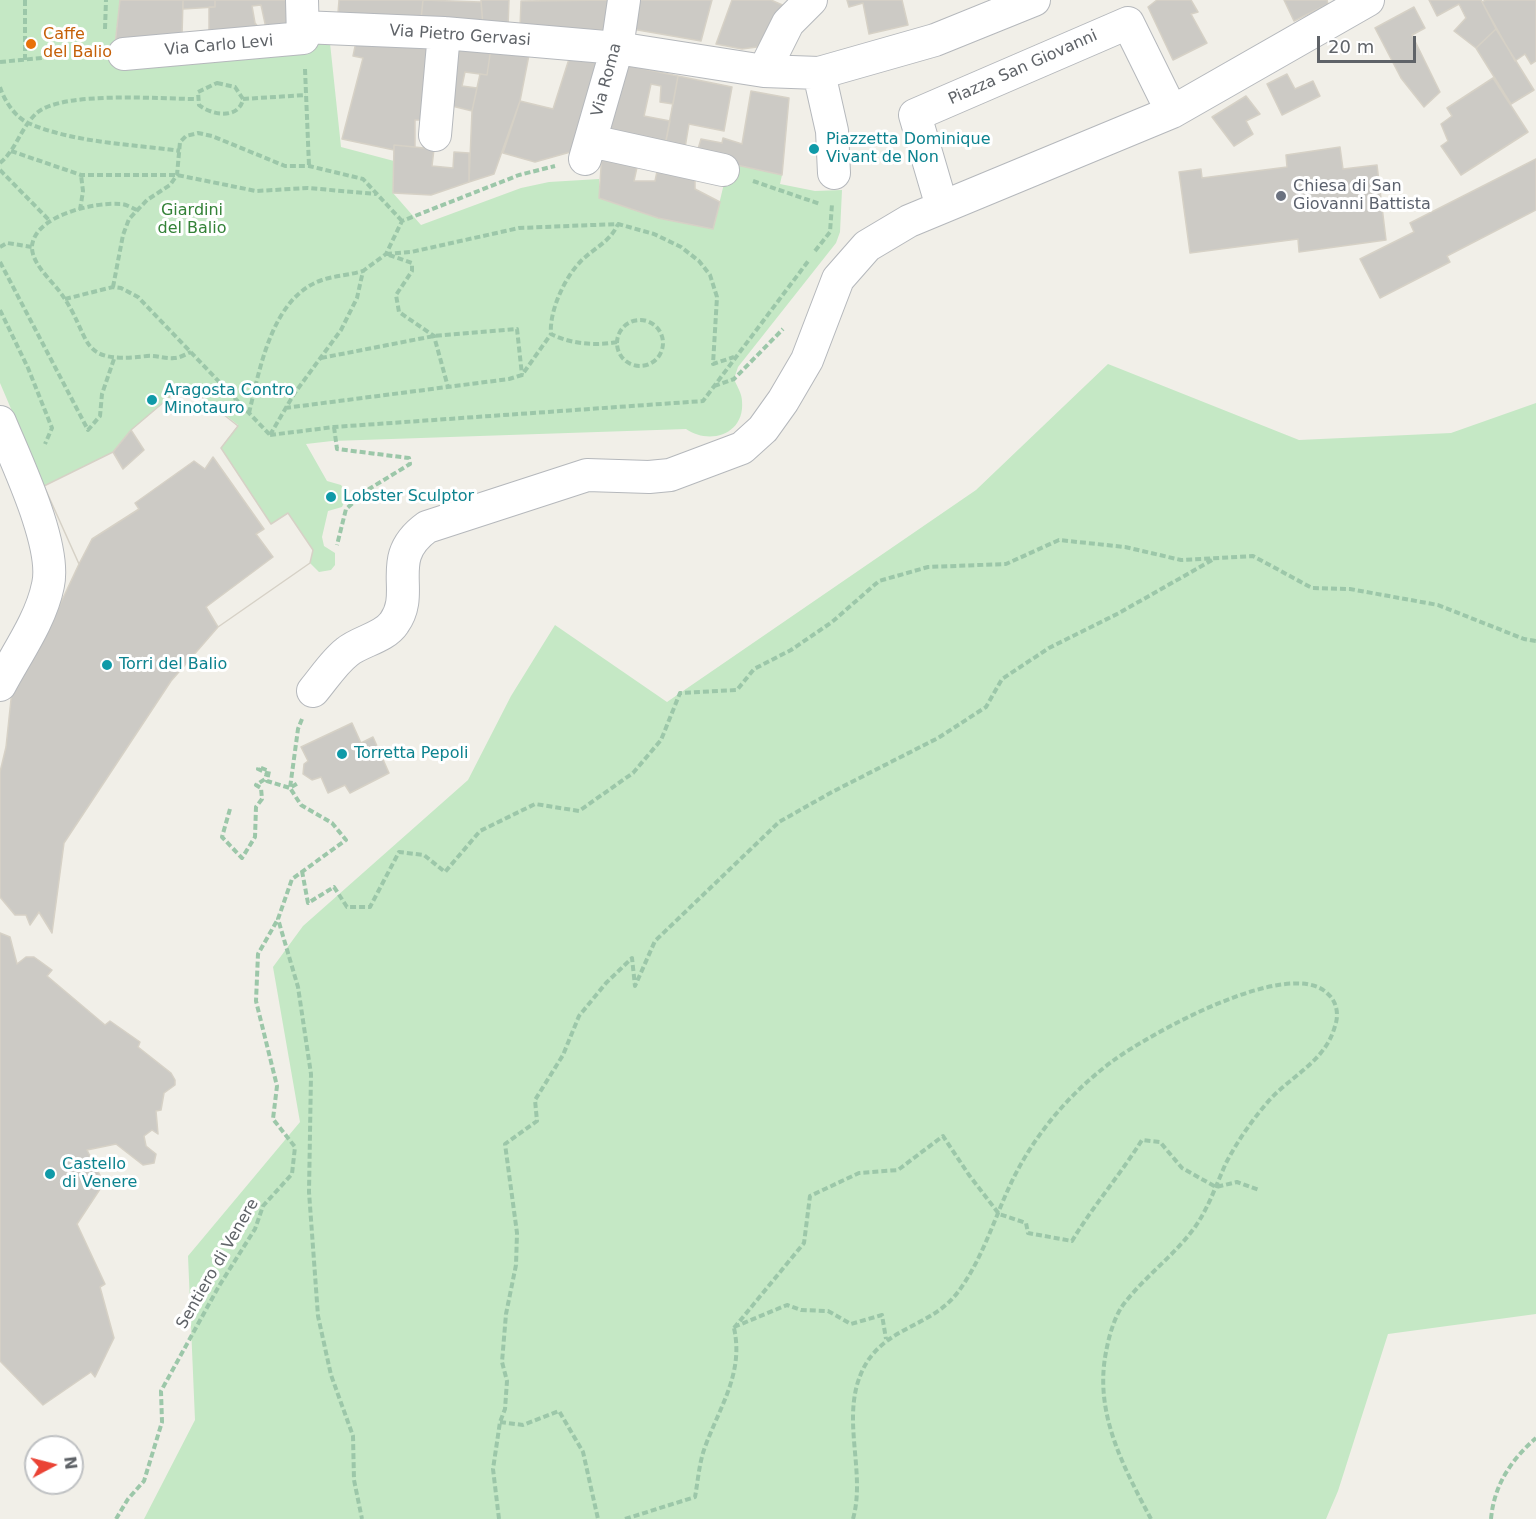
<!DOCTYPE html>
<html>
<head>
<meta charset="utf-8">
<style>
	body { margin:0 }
	#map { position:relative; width:1536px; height:1519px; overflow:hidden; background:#f1efe8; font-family:"DejaVu Sans",sans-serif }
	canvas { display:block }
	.north { position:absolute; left:24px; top:1435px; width:60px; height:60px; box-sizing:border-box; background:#fff; border:2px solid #bfc1c3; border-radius:50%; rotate:83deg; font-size:16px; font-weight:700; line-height:24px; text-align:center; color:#5f6368 }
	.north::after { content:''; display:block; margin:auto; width:21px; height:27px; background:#ea4335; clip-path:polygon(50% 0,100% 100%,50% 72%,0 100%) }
	.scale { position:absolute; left:1317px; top:36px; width:99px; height:27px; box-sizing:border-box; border:3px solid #5f6368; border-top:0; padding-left:8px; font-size:18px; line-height:21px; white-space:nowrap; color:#5f6368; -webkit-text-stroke:4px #fff; paint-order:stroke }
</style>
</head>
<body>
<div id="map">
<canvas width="1536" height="1519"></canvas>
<div class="north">N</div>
<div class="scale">20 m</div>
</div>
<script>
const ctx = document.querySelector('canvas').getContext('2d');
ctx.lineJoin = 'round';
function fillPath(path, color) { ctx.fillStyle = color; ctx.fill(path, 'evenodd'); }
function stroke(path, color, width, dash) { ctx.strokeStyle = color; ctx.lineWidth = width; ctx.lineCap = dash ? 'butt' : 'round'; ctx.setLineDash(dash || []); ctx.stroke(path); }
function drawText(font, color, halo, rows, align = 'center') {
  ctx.font = font + ' "DejaVu Sans",sans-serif'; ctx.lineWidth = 6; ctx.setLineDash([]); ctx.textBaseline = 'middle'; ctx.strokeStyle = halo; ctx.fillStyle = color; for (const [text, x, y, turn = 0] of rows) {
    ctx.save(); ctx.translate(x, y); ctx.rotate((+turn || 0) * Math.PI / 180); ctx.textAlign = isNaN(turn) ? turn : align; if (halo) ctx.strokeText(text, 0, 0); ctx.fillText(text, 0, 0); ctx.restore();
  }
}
fillPath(new Path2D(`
	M0,0H120L113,60L330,43L341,147L394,161L393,193L421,225L521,188L549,182L599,179L600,198L658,218L713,229L729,163L782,175L780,184L815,191L842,190L840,232L836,243L738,367L734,379C737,386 742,394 742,401C745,435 709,445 686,429L332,441L306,444L327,481L341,485C347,493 347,498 342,507L328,511L322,537L324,546L335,553V565L331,570L319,572L310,563L313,550L288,513L271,524L221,448L238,425L186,384L131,430L113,452L44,486L0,383Z
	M1108,364L1299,440L1451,433L1536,403V1314L1388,1334L1338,1491L1326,1519H144L195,1420L188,1256L300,1122L273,967L303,926L468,780L511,696L555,625L667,702L976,490Z`), '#c5e8c5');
const building = new Path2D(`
	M120,0H183L182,36L115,45Z
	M183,0H215V7L183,9Z
	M215,0H288L289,28H266L261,5L252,6L255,23L259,28L209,30V7H215Z
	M339,0H423L421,20L338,13Z
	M423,0L481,2L483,26L421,20Z
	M481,0H509L508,28L483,26Z
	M615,0L613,30L520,28L521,1Z
	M636,0H712L701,41L632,29Z
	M732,0H771L787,7L757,47L742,49L716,44Z
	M847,0H902L908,25L869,34L863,3L849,7Z
	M1157,0H1191L1198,12L1191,14L1207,43L1173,60L1148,7Z
	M1284,0H1327L1328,4L1294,21Z
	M1429,0H1481L1496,29L1476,48L1454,31L1466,18L1459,4L1437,16Z
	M1486,0H1536V61L1531,64L1525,54L1515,61L1482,2Z
	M1414,7L1425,28L1412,35L1440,92L1424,107L1401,78L1375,28Z
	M1496,29L1534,90L1511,104L1476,48Z
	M356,42L435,49L424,120H415V147L394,145V150L342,139L363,58L353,56Z
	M451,43L491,48L487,75L465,72L462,86L477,88L472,111L444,104Z
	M491,48L529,55L520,101L494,174L469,182L472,111L480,74L487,75Z
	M569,59L604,62L574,151L535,162L503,153L520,101L553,109Z
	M625,65L678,76L673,104L660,102L661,86L651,84L644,116L670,121L664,151L606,136Z
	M1287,74L1295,89L1313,81L1320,96L1282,115L1267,84Z
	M678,76L732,87L724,131L689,124L684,154L664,151Z
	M1493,78L1528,132L1461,175L1441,146L1448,141L1441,124L1452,116L1447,108Z
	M751,91L789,98L782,175L696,156L701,139L722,143L723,138L742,144Z
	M1246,96L1260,114L1246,121L1253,134L1234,146L1212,117Z
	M394,145L434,149L432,166L453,168L454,152L469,153V182L431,195L393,193Z
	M1340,147L1343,169L1377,165L1386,240L1299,252L1298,239L1190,253L1179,172L1201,169L1202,178L1287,167L1286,155Z
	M602,152L639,158L634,181H655L659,162L695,167V189L720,202L713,229L658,218L599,198Z
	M1536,159V210L1447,256L1450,262L1380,298L1360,259L1414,232L1410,223Z
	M185,384L238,426L221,448L271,524L288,513L313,550L310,563L218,627L171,681L64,843L52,933L39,912L30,925L26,915H15L0,897V772L6,747L12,690L39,649L79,564L44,486L113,452L131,430Z
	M185,384L238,426L221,448L271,524L288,513L313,550L310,563L218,627L206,607L273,557L256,534L264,529L213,457L205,469L194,461L135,503L139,509L92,539L79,564L44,486L113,452L123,469L144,450L131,430Z
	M352,723L361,743L373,737L389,773L350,793L345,785L328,793L321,777L312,780L303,774L304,764L308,761L301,747Z
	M0,933L10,937L17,964L26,957H34L41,962L52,970L47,976L105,1025L110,1021L140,1042L138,1047L171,1073L175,1080V1085L164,1093L161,1110L156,1111L158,1134L152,1130L144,1136L146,1146L156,1154L154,1163L143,1165L116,1144L87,1150L104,1183L77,1224L105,1284L100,1287L114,1338L95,1377L91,1372L43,1405L0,1361Z`);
fillPath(building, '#cccac5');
stroke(building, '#d6d1c6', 1.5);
const minor = new Path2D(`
	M302,27L444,33L617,48L764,71L819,73L935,40L1034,0
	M124,54L303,38L302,0
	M764,71L788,23L811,0
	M819,73L832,131L834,173
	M435,135L444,33
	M591,141L723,170
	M585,159L617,48L624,0
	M942,207L915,115L1128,23L1172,112
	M0,422C16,461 57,545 48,585C41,620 17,653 0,685
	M313,691C324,678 334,662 347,652C360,641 384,638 394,623C417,591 383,559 427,527L587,475L649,477L670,475L742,448L763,429L783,401L807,360L838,279L867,246L909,221L1172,112L1368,0`);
stroke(minor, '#b5b8bc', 34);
stroke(new Path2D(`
	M25,0V60
	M105,29L106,0
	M0,62L92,53
	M305,69L309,166
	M217,83L235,87L243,99C239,120 211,115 199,105L198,92Z
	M0,87C4,100 15,117 28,123C74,143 131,144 180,151
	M243,99L306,95
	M11,151L81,175H177L256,191L308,188L376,194
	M0,163C17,149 21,126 38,112C65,91 161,99 197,99
	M0,170L49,220
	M753,181L820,204
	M80,210L83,191L81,175
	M137,210C132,208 126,204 120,204C95,202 35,215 32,246C31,263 51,280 60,292C94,338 74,365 147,356C157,355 165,359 174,358C180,358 186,354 191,352
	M0,247L7,243L32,247
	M815,251L830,232L832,204
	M386,254L411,252L519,228L618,224L654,234L681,247L699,261L710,275L717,297L713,364L734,357
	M389,255L412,263V271L396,295L399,312L434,336L448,387
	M0,262L88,430L100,416L102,394L114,359
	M113,287L123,235L129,219L147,200L170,185L177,175L180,142L186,136L198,133L212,136L285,166H309L363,179L402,221
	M65,299L113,287L121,288L138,297L270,435
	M0,310L28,368L52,428L45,444
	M617 343a23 23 0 1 1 46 0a23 23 0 1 1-46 0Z
	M617,342C595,346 571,344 551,334C549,311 565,277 581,261C594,248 610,242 618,224
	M321,358L434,336L517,329L522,375
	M714,386L734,379L783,329
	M285,408L509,379L522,375L551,334
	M249,413C260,368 272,297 322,280C334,276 349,275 363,271
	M334,427L337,449L409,458L410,464L369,489L346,509L337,545
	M270,435L334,427L703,401L809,260
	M270,435L294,394L341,330L357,298L363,271L386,254L402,221L519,175L555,166
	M302,719L298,729L290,788L301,805L332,823L346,840L292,879L278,919L298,987L311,1074L309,1192L318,1316L331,1375L353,1436L354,1480L362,1519
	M230,809L222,837L242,858L255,837L256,807L262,799L261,788L256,785L265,779L267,773L258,769L259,767L269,771L267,781L290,788L298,783
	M302,871L308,903L334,887L347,907H370L399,852L424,855L445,872L480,831L535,804L579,811L633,773L661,740L680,693L737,690L754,669L791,650L832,622L879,581L928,567L1006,564L1059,540L1125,547L1181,560L1253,556L1312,588L1350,589L1438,605L1524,639L1536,641
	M734,1327L787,1305L801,1310L828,1311L851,1324L882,1315L886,1339
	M734,1328L804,1243L810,1196L859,1173L898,1170L943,1136L969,1175L999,1214L1026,1223L1028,1233L1072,1241C1093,1206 1120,1175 1142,1140L1160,1142L1182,1168L1216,1187L1237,1182L1259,1190
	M500,1422L523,1425L559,1411L583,1452L598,1519
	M116,1519L128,1499L144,1481L162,1422L161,1391L219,1286L255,1229L263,1206L292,1174L295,1147L273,1119L277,1086L256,1001L258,954L278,919
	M499,1519L493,1469L500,1422L505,1409L507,1381L502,1362L506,1314L516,1265L517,1233L505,1144L537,1121L535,1100L563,1055L579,1016L606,983L632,958L635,986L655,941L779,822L832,792L938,738L986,707L1002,679L1049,648L1119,613L1214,559
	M625,1519L695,1497C698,1481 699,1463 705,1447C720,1406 744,1373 734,1328
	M853,1519C865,1476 845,1429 857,1385C874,1325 928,1332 958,1292C984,1257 995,1215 1014,1177C1038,1130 1072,1091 1114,1060C1150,1034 1290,955 1328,994C1337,1002 1339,1015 1335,1026C1325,1063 1288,1077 1266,1104C1250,1123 1237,1142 1226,1163C1216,1185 1209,1207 1195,1227C1175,1255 1144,1277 1123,1305C1114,1318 1109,1336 1106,1352C1094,1413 1123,1466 1151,1519
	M1491,1519C1494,1485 1511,1460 1536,1438`), '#9cc7a9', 4, [6, 3]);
stroke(minor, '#fff', 32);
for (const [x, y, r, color] of [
	[31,44,6,"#e8710a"],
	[814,149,6,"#0f9aa8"],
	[1281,196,6,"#6b7280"],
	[152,400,6,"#0f9aa8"],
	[331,497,6,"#0f9aa8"],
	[107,665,6,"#0f9aa8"],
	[342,754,6,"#0f9aa8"],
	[50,1174,6,"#0f9aa8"]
]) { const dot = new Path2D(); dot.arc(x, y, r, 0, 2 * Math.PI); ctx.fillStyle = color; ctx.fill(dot); stroke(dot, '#fff', 2); }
drawText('16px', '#c56008', '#fff', [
	["Caffe",43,35],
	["del Balio",43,53]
], 'left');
drawText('16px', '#5f6368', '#fff', [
	["Via Pietro Gervasi",460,36,4],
	["Via Carlo Levi",219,46,-5],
	["Piazza San Giovanni",1023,68,-24],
	["Via Roma",607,80,-75],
	["Sentiero di Venere",218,1264,-60]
]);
drawText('16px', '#0d838f', '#fff', [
	["Piazzetta Dominique",826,140],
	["Vivant de Non",826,158],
	["Aragosta Contro",164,391],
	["Minotauro",164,409],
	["Lobster Sculptor",343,497],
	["Torri del Balio",119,665],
	["Torretta Pepoli",354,754],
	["Castello",62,1165],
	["di Venere",62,1183]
], 'left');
drawText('16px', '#5b616d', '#fff', [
	["Chiesa di San",1293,187],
	["Giovanni Battista",1293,205]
], 'left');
drawText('16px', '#348238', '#fff', [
	["Giardini",192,211],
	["del Balio",192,229]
]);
</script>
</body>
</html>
